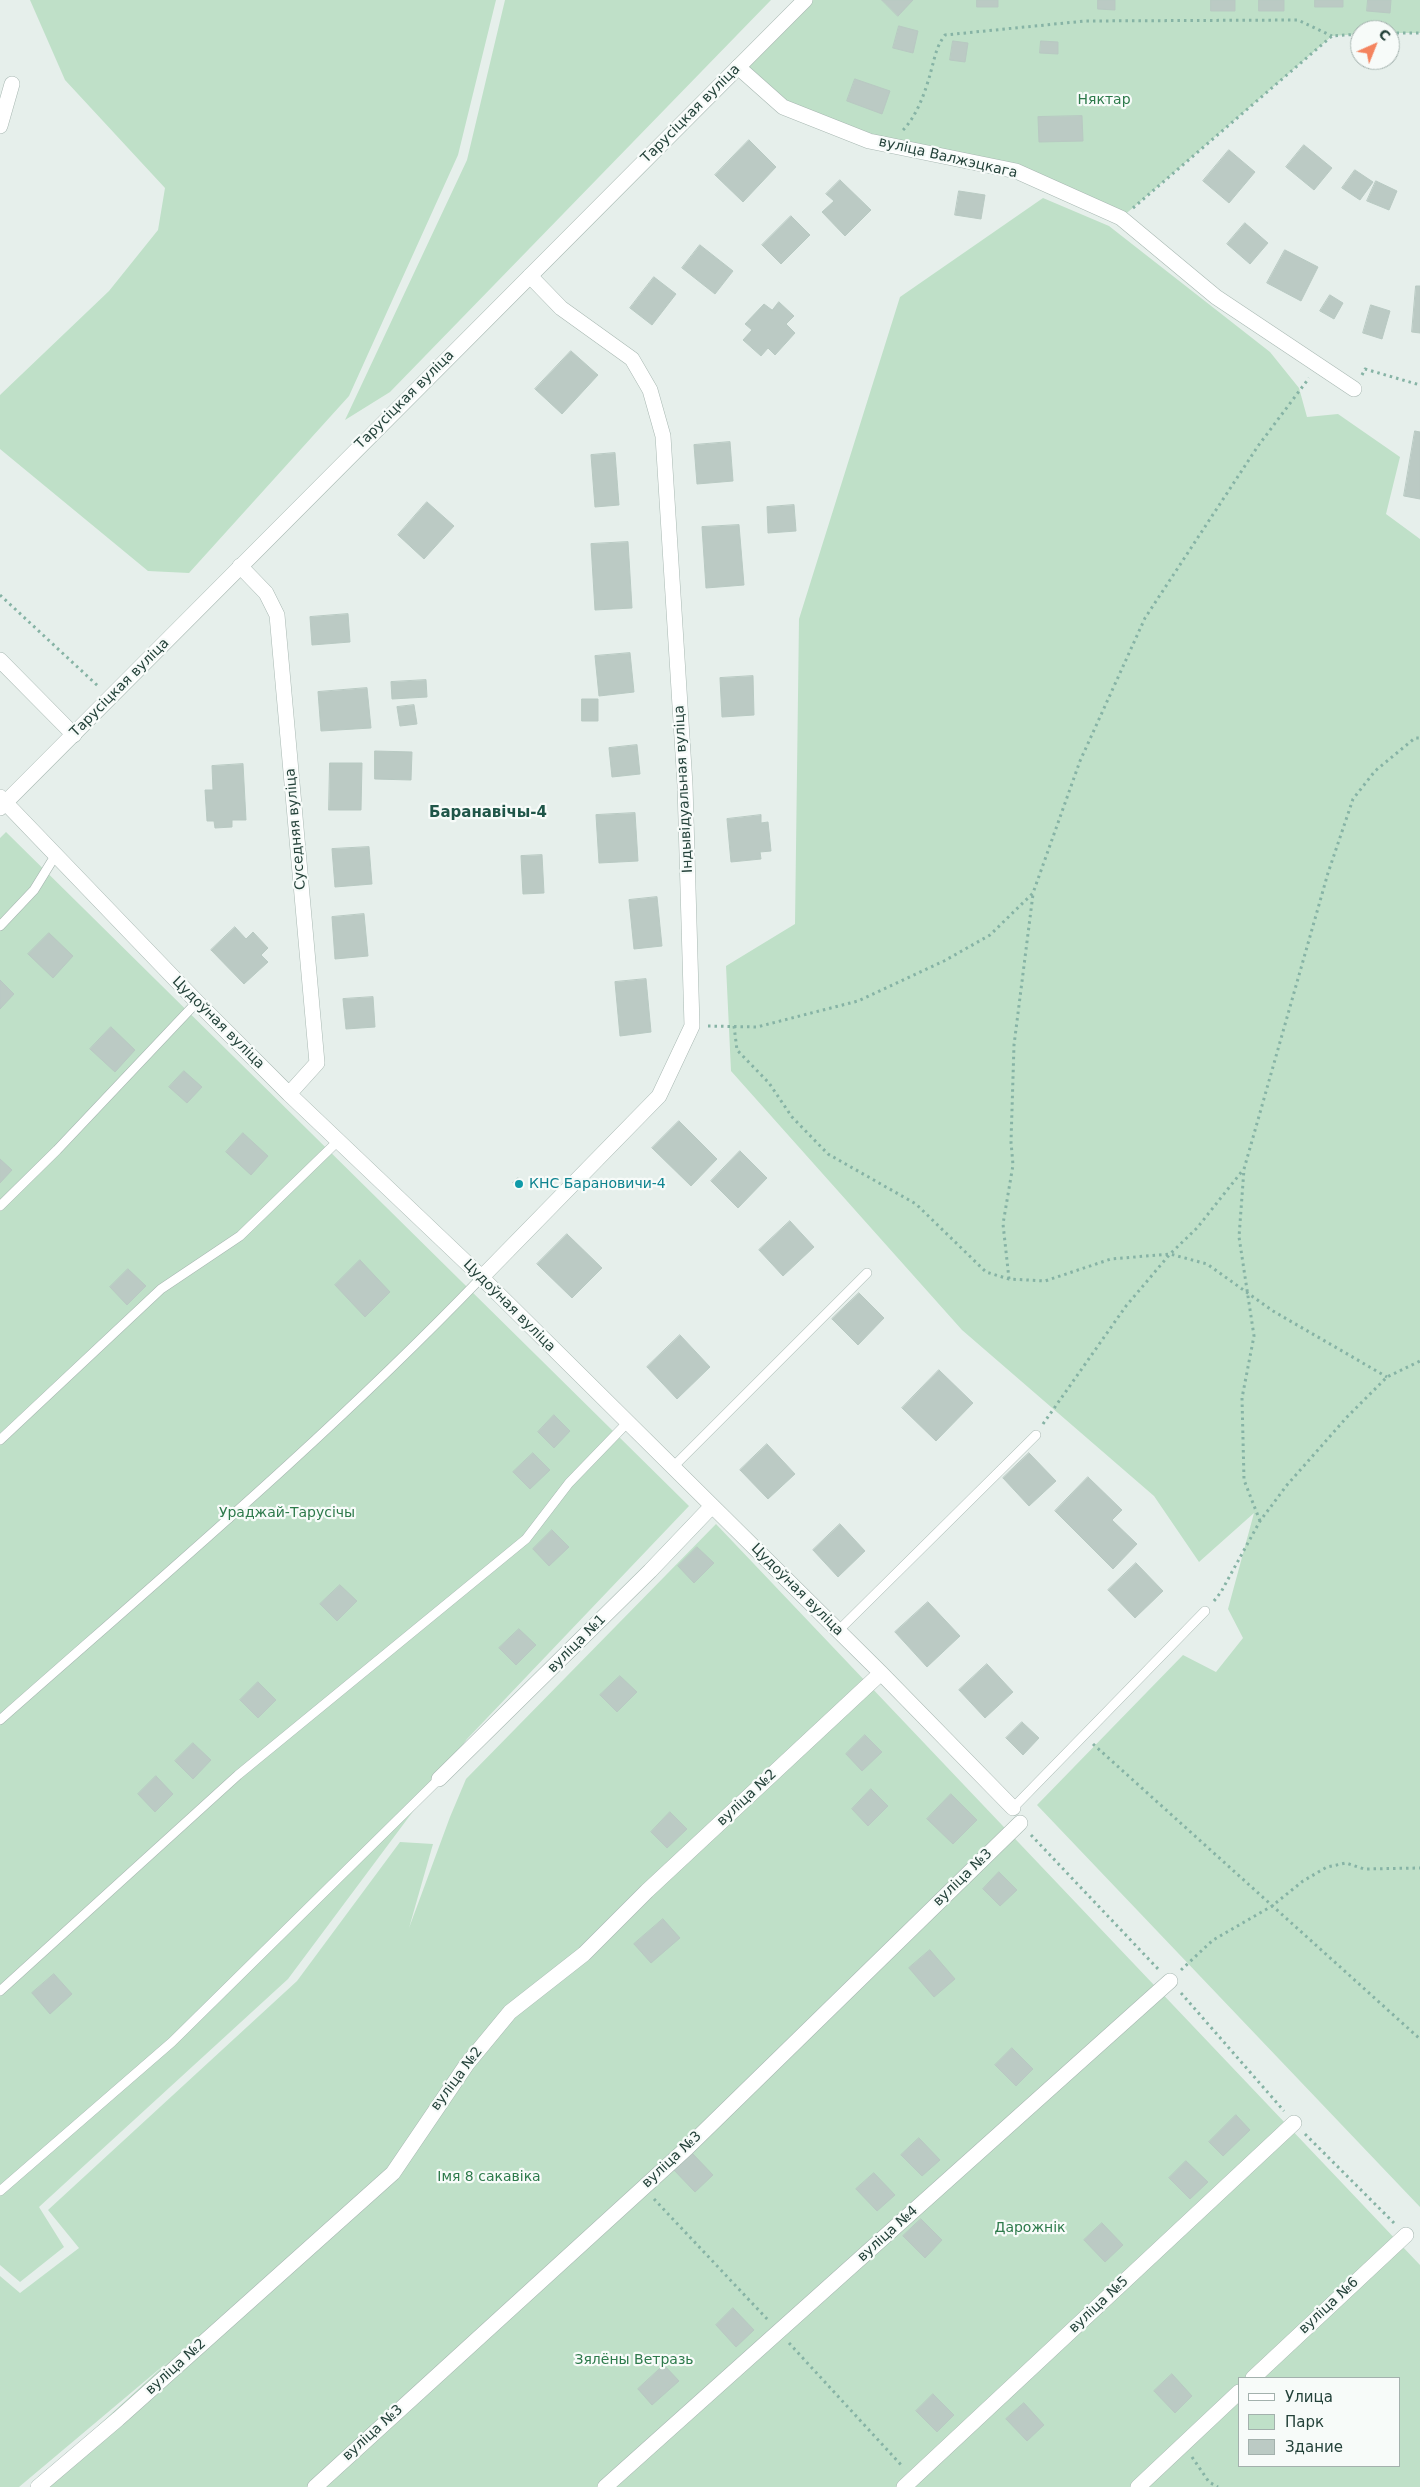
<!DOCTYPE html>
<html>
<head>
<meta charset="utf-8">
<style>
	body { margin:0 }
	#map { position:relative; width:1420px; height:2487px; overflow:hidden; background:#e6efeb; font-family:"DejaVu Sans",sans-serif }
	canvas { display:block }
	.legend { position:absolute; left:1238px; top:2377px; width:162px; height:90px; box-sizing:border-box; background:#f7fbf9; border:1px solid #a3b1ad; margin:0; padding:6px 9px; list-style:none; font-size:15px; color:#24423a }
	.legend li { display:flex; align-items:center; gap:10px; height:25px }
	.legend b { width:25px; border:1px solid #a3b1ad }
	.north { position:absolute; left:1350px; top:20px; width:50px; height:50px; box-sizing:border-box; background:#f7fbf9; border:1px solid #a3b1ad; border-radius:50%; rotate:44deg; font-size:14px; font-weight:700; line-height:20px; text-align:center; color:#24423a }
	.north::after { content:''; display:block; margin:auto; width:18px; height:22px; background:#f4845f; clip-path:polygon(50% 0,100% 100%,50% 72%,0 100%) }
</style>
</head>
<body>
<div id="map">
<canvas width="1420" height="2487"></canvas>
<ul class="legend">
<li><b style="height:6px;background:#fff"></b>Улица</li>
<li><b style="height:14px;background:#bfe0c8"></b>Парк</li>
<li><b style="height:14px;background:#bbcac4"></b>Здание</li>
</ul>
<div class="north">С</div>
</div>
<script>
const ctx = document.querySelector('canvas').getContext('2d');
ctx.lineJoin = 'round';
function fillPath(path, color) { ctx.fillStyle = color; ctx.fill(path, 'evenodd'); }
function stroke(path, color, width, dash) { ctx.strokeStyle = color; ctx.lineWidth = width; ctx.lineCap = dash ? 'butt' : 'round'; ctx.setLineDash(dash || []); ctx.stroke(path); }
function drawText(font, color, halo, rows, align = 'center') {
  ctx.font = font + ' "DejaVu Sans",sans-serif'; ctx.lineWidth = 4.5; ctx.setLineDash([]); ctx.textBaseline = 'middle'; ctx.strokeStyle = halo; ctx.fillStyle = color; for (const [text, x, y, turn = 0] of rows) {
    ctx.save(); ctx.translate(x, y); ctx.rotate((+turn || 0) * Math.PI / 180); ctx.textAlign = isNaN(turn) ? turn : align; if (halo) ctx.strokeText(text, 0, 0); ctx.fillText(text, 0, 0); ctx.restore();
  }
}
fillPath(new Path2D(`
	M30,0H496L458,155L349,396L189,573L148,571L0,449V395L109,291L158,230L165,188L65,80Z
	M505,0H771L390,392L345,420L467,160Z
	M805,0H1420V33H1390V30H1360V34L1332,36L1121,218L1016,171L869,141L783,107L738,67Z
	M1043,198L1109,226L1270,352L1299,388L1307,417L1338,414L1400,457L1386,514L1420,539V2207L1037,1805L1183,1655L1216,1672L1243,1638L1228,1609L1254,1513L1199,1562L1154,1496L962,1330L731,1071L726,966L795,924L799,619L900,297Z
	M6,832L689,1506L467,1739L288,1979L39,2207L64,2247L20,2282L0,2265V838Z
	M716,1524L1420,2265V2487H31L170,2360L19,2487H0V2276L20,2293L79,2248L48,2210L297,1981L400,1842L433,1844L409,1928L450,1817L466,1779ZM1239,2378H1399V2466H1239Z`), '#bfe0c8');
const building = new Path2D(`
	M882,0H913L898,16Z
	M977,0H998V7H977Z
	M1098,0H1115V10L1098,9Z
	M1211,0H1235V11H1211Z
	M1259,0H1284V11H1259Z
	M1315,0H1343V7H1315Z
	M1368,0H1391L1390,13L1367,11Z
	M899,26L918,31L913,53L893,48Z
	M953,41L968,43L965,62L950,60Z
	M1041,41L1058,42V54L1040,53Z
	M855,79L890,91L882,114L847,101Z
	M1082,116L1083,141L1039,142L1038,117Z
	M749,140L776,167L743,202L715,175Z
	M1304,145L1332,168L1314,190L1286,167Z
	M1229,150L1255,172L1229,203L1203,181Z
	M1355,170L1373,182L1360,200L1342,188Z
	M840,180L871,210L845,236L822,212L834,201L826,194Z
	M1376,181L1397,191L1389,210L1367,201Z
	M959,191L985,195L981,219L955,215Z
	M791,216L810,235L781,264L762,245Z
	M1245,223L1268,243L1250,264L1227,244Z
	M700,245L733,271L715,294L682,268Z
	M1285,250L1318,267L1301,301L1267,283Z
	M654,277L676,294L652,325L630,308Z
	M1416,286H1420V333L1412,332Z
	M1330,295L1343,303L1334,319L1320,311Z
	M779,302L794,316L786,324L795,333L775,355L768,348L761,356L743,340L752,330L745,324L764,304L772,310Z
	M1371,305L1390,311L1382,339L1363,333Z
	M571,351L598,375L562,414L535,389Z
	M1415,431L1420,432V499L1404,496Z
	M730,442L733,481L697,484L694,445Z
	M615,453L619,505L595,507L591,455Z
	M427,502L454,526L424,559L398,535Z
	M794,505L796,531L768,533L767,507Z
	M739,525L744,585L706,588L702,527Z
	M628,542L632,608L595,610L591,544Z
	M348,614L350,642L312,645L310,617Z
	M630,653L634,692L599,696L595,656Z
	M753,676L754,715L722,717L720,678Z
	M426,680L427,697L392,699L391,682Z
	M367,688L371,728L321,731L318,692Z
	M582,699H598V721H582Z
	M414,705L417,724L400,726L397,707Z
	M637,745L640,774L612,777L609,748Z
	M375,751L412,752L411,780L375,779Z
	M330,763H362L361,810H329Z
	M243,764L246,820H232V827L215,828L214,821H207L205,790H213L212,766Z
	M635,813L638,861L599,863L596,815Z
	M761,815V823L768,822L771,851L760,852L761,859L731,862L727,819Z
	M369,847L372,884L335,887L332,849Z
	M542,855L544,893L523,894L521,856Z
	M657,897L662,946L634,949L629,900Z
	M364,914L368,956L335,959L332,917Z
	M235,927L246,939L253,932L268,948L261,955L268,962L244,984L211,950Z
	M49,933L73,956L53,978L28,954Z
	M646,979L651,1032L620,1036L615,982Z
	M0,980L14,994L0,1009Z
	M373,997L375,1027L346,1029L343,999Z
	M111,1027L135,1050L115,1072L90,1049Z
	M184,1071L202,1087L187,1103L169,1087Z
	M679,1121L717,1159L691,1186L652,1148Z
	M243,1133L268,1156L251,1175L226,1152Z
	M740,1151L767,1178L738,1208L711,1181Z
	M0,1159L12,1170L0,1183Z
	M518,1178L525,1184L520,1190L513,1183Z
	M790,1221L814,1247L783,1276L759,1250Z
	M567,1234L602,1268L572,1298L537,1264Z
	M360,1260L390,1292L365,1317L335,1285Z
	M128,1269L146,1286L127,1305L110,1287Z
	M859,1293L884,1318L858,1345L832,1319Z
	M680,1335L710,1367L677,1399L647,1367Z
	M939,1370L973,1403L936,1441L902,1408Z
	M554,1415L570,1431L554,1448L538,1432Z
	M767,1444L795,1474L768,1499L740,1470Z
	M533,1453L550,1470L530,1489L513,1472Z
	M1029,1453L1056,1481L1029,1506L1003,1478Z
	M1088,1477L1122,1510L1112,1520L1137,1544L1113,1569L1055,1511Z
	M840,1524L865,1551L838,1577L813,1550Z
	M552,1530L569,1547L549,1566L533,1549Z
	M697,1547L714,1563L694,1583L678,1566Z
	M1136,1563L1163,1591L1135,1618L1108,1590Z
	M340,1585L357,1601L337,1621L320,1604Z
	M928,1602L960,1636L927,1667L895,1632Z
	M519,1629L536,1645L516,1665L499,1648Z
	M987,1664L1013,1692L985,1718L959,1690Z
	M620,1676L637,1692L617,1712L600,1695Z
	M258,1682L276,1700L258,1718L240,1700Z
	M1022,1722L1039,1738L1023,1755L1006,1738Z
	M865,1735L882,1752L862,1771L846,1754Z
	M193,1743L211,1760L193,1779L175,1761Z
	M156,1776L173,1794L155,1812L138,1794Z
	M871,1789L888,1806L868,1826L852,1809Z
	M951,1794L977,1820L953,1844L927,1819Z
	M670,1812L687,1829L667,1848L651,1832Z
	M999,1872L1017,1890L1000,1906L983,1889Z
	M663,1919L680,1938L651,1963L634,1944Z
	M930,1950L955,1979L934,1997L909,1968Z
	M54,1974L72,1994L50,2014L32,1993Z
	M1012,2048L1033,2069L1016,2086L995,2065Z
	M1236,2115L1250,2130L1223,2156L1209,2142Z
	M919,2138L940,2160L922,2176L901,2155Z
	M692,2153L713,2175L695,2192L674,2170Z
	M1186,2161L1208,2182L1190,2199L1169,2178Z
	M874,2173L895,2195L877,2211L856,2189Z
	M921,2219L942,2240L925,2258L903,2236Z
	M1102,2223L1123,2245L1105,2262L1084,2240Z
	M733,2308L754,2330L736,2347L716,2325Z
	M664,2365L679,2381L652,2405L638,2389Z
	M1172,2374L1192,2396L1175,2413L1154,2391Z
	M933,2394L954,2415L937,2432L916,2411Z
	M1024,2403L1044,2425L1027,2441L1006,2419Z`);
fillPath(building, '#bbcac4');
stroke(building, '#b8c9c2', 1);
const service = new Path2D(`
	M0,926L34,890L55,856
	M0,1206L57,1150L197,1002
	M0,1440L161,1289L240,1236L338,1141
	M673,1467L867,1273
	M838,1631L1036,1435
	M0,1720C163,1576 330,1435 481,1278
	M1013,1808L1205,1611
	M0,1991L238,1775L526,1539L569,1483L627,1423
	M0,2191L172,2042L439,1779`);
const minor = new Path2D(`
	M738,67L783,107L869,141L1016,171L1121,218L1216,297L1354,389
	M0,126L12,84
	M240,566L266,593L277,615L317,1063L289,1094
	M0,660L74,735
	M0,797L197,1002L289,1094L472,1268L881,1673L1013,1808
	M481,1278L659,1096L692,1026L685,785L663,436L650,390L632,359L561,308L530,276
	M439,1779L650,1571L712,1506
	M1253,2378L1406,2235
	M38,2487L118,2419L393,2173L467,2064L510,2012L584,1954L647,1891L881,1673
	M315,2487L687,2148L1020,1823
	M605,2487L1170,1981
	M904,2487L1294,2123
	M1138,2487L1239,2392`);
const tertiary = new Path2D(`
	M0,808L805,0`);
stroke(service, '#a8b8b2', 10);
stroke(minor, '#a8b8b2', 16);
stroke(tertiary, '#a8b8b2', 16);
stroke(new Path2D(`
	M1390,33H1420
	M903,130C917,116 926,90 931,71C935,57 936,47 945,35L1085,21L1298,20L1332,36
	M1133,208L1332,36L1360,34
	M1362,375L1365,369L1420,385
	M0,595L99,687
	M708,1026L757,1027L858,1001L944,961L990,935L1033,893L1080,761L1145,618L1258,446L1309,378
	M734,1026L737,1050L769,1083L792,1117L828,1154L916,1204L986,1272L1009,1279L1045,1281L1111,1259L1170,1254L1207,1264L1273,1311L1387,1377
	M1009,1279L1003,1224L1013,1165L1011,1142L1014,1045L1033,894
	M1043,1424L1126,1306L1170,1254L1197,1228L1243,1170
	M1260,1521L1244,1480L1242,1398L1254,1336L1239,1237L1244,1169L1328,873L1353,799L1375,771L1415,738H1420
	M1214,1601L1221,1592L1260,1521L1287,1485L1347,1417L1387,1377L1420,1361
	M1093,1744L1420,2039
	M1031,1835L1159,1970
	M1181,1970L1213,1940L1272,1906L1303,1881L1327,1867L1346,1863L1364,1869L1420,1868
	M1181,1993L1284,2111
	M1305,2134L1394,2223
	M654,2199L768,2320
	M789,2343L903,2467
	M1192,2457L1209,2482L1218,2487`), '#86b3a5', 3, [2.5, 4]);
stroke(service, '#fff', 9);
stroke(minor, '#fff', 15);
stroke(tertiary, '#fff', 15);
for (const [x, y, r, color] of [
	[519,1184,5,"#0f9aa8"]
]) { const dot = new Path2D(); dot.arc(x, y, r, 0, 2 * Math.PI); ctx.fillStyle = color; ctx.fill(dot); stroke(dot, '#f7fbf9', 2); }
drawText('14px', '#2d7a4b', '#f7fbf9', [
	["Няктар",1104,100],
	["Ураджай-Тарусічы",287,1513],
	["Імя 8 сакавіка",489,2177],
	["Дарожнік",1030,2228],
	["Зялёны Ветразь",634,2360]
]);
drawText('14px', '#24423a', '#f7fbf9', [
	["Тарусіцкая вуліца",691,114,-45],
	["вуліца Валжэцкага",948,158,13],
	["Тарусіцкая вуліца",405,400,-45],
	["Тарусіцкая вуліца",120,688,-45],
	["Індывідуальная вуліца",684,789,-93],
	["Суседняя вуліца",296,829,-95],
	["Цудоўная вуліца",218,1023,45],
	["Цудоўная вуліца",509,1306,45],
	["Цудоўная вуліца",797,1590,45],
	["вуліца №1",577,1644,-45],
	["вуліца №2",747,1798,-43],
	["вуліца №3",963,1878,-44],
	["вуліца №2",457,2079,-53],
	["вуліца №3",672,2160,-43],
	["вуліца №4",888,2234,-42],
	["вуліца №5",1099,2305,-43],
	["вуліца №6",1329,2306,-43],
	["вуліца №2",176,2367,-42],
	["вуліца №3",373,2433,-42]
]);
drawText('14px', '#0d838f', '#f7fbf9', [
	["КНС Барановичи-4",529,1184]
], 'left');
drawText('bold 15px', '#1f5548', '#f7fbf9', [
	["Баранавічы-4",488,813]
]);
</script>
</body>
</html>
